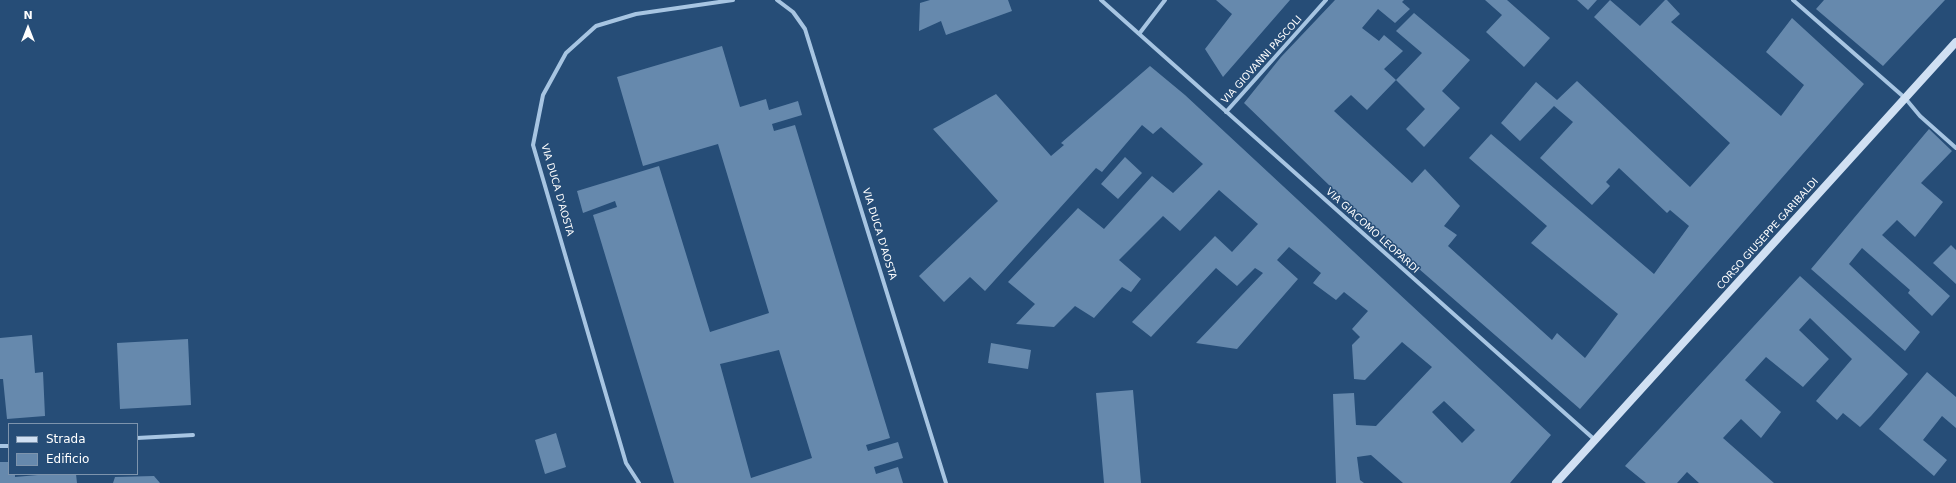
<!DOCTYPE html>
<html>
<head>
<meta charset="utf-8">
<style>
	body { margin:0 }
	#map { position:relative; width:1956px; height:483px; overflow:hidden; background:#264d77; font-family:"DejaVu Sans",sans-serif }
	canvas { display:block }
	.legend { position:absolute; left:8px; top:423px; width:130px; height:52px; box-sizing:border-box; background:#264d77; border:1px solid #7d94ad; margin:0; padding:5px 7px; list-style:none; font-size:12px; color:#fff }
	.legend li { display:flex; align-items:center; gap:8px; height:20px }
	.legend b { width:20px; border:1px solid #7d94ad }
	.north { position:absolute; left:8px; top:8px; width:40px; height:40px; -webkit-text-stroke:3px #264d77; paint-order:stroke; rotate:0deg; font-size:11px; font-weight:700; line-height:16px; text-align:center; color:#fff }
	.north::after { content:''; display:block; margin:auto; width:14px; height:18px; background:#fff; clip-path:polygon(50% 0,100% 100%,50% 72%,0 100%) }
</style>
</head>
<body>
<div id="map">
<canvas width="1956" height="483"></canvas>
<ul class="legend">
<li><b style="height:5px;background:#d0e0f3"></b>Strada</li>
<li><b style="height:11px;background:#6689ad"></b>Edificio</li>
</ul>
<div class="north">N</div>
</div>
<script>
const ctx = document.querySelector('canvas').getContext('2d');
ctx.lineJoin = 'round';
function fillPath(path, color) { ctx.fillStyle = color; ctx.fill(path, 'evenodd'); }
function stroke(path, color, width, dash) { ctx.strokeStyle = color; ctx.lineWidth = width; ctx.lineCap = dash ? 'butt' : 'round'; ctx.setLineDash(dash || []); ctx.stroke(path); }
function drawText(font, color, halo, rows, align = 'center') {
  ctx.font = font + ' "DejaVu Sans",sans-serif'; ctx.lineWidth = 3; ctx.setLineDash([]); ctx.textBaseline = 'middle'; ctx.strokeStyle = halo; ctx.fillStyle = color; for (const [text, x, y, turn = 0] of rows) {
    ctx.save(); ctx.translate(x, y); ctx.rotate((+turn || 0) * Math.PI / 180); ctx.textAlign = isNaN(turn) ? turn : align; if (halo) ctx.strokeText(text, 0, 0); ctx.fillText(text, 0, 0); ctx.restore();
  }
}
fillPath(new Path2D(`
	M930,0H1008L1012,11L946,35L941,21L919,31L920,3Z
	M1216,0H1290L1223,77L1205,49L1232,14Z
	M1335,0H1404L1402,2L1410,9L1395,23L1378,9L1362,28L1379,41L1384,35L1403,51L1384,69L1396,80L1367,110L1351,95L1334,111L1412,183L1425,169L1460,206L1444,226L1457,235L1448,246L1552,340L1557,333L1585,358L1618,314L1531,243L1547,226L1469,158L1491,134L1654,274L1689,226L1670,210L1667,213L1619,168L1606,182L1610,186L1592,205L1540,158L1573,122L1554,106L1520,141L1501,123L1536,82L1557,100L1577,81L1690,187L1730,143L1594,17L1610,0L1640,26L1665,0H1667L1680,14L1671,22L1781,116L1804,85L1766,52L1792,18L1864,84L1580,409L1388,242L1244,103L1281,57Z
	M1485,0H1507L1550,38L1524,67L1486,32L1502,15Z
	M1577,0H1597L1588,10Z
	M1824,0H1945L1883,66L1816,9Z
	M1414,13L1470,60L1442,91L1460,108L1424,147L1406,129L1425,109L1396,80L1422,53L1396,31Z
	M722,46L740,107L766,99L769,110L798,101L802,115L772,124L774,131L795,125L890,438L866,445L868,451L898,442L903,458L874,467L876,474L898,467L903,483H674L593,215L617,207L615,201L583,213L577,191L659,166L710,332L769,313L718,144L643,166L617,77ZM779,350L812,458L751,478L720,364Z
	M1150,66L1185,95L1551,435L1510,483H1403L1371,455L1357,457L1360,480L1364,483H1336L1333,394L1354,393L1356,425L1376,426L1432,367L1402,342L1365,380L1354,379L1352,345L1360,337L1352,329L1368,311L1344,292L1336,300L1313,283L1321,273L1289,247L1277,260L1298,279L1237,349L1196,343L1263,273L1255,268L1237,286L1216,268L1151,337L1132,322L1215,236L1232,252L1258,224L1219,190L1180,231L1163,216L1119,260L1141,279L1131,292L1122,287L1094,318L1075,306L1054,327L1016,324L1035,304L1008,282L1078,208L1104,229L1152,176L1173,193L1203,164L1161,127L1153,134L1142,125L1102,172L1096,168L985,291L970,277L944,302L919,276L998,201L933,129L996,94L1051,156L1064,145L1061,143ZM1444,401L1475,430L1462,443L1432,412Z
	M1929,129L1952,151L1921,183L1943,202L1915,237L1897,220L1882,235L1950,296L1932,316L1908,293L1910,290L1862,248L1849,264L1920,332L1905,351L1811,269Z
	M1125,157L1142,173L1118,199L1101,184Z
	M1951,245L1956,250V284L1933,263Z
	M1800,276L1908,374L1871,416L1860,427L1843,413L1837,420L1816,401L1852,359L1810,318L1799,330L1829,359L1803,387L1766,357L1745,380L1781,412L1761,438L1741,419L1723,438L1774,483H1699L1687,472L1677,483H1646L1625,466Z
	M32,335L35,373L43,372L45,416L7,419L3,379H0V338Z
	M188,339L191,405L120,409L117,343Z
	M991,343L1031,350L1028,369L988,363Z
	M1927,372L1956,397V428L1942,416L1923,440L1947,460L1934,476L1879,429Z
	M1133,390L1141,483H1104L1096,393Z
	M556,433L566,467L545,474L535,440Z
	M0,462H9V474H15V477L49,474H76L77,483H0Z
	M154,476L160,483H113L115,477Z`), '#6689ad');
stroke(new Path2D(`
	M777,0L793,12L805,29L946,483
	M1101,0L1595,440
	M1793,0L1905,98L1920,116L1956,148
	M1139,34L1165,0
	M1226,112L1326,0
	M137,438L193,435
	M0,446H9
	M639,483L626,463L533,145L543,95L566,53L596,26L636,14L733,0`), '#a7c5e2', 4);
stroke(new Path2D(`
	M1556,483L1956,42`), '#d0e0f3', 8);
drawText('10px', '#fff', '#264d77', [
	["VIA GIOVANNI PASCOLI",1262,60,-48],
	["VIA DUCA D'AOSTA",557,190,74],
	["VIA GIACOMO LEOPARDI",1372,231,42],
	["VIA DUCA D'AOSTA",879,234,73],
	["CORSO GIUSEPPE GARIBALDI",1768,234,-48]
]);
</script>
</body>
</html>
